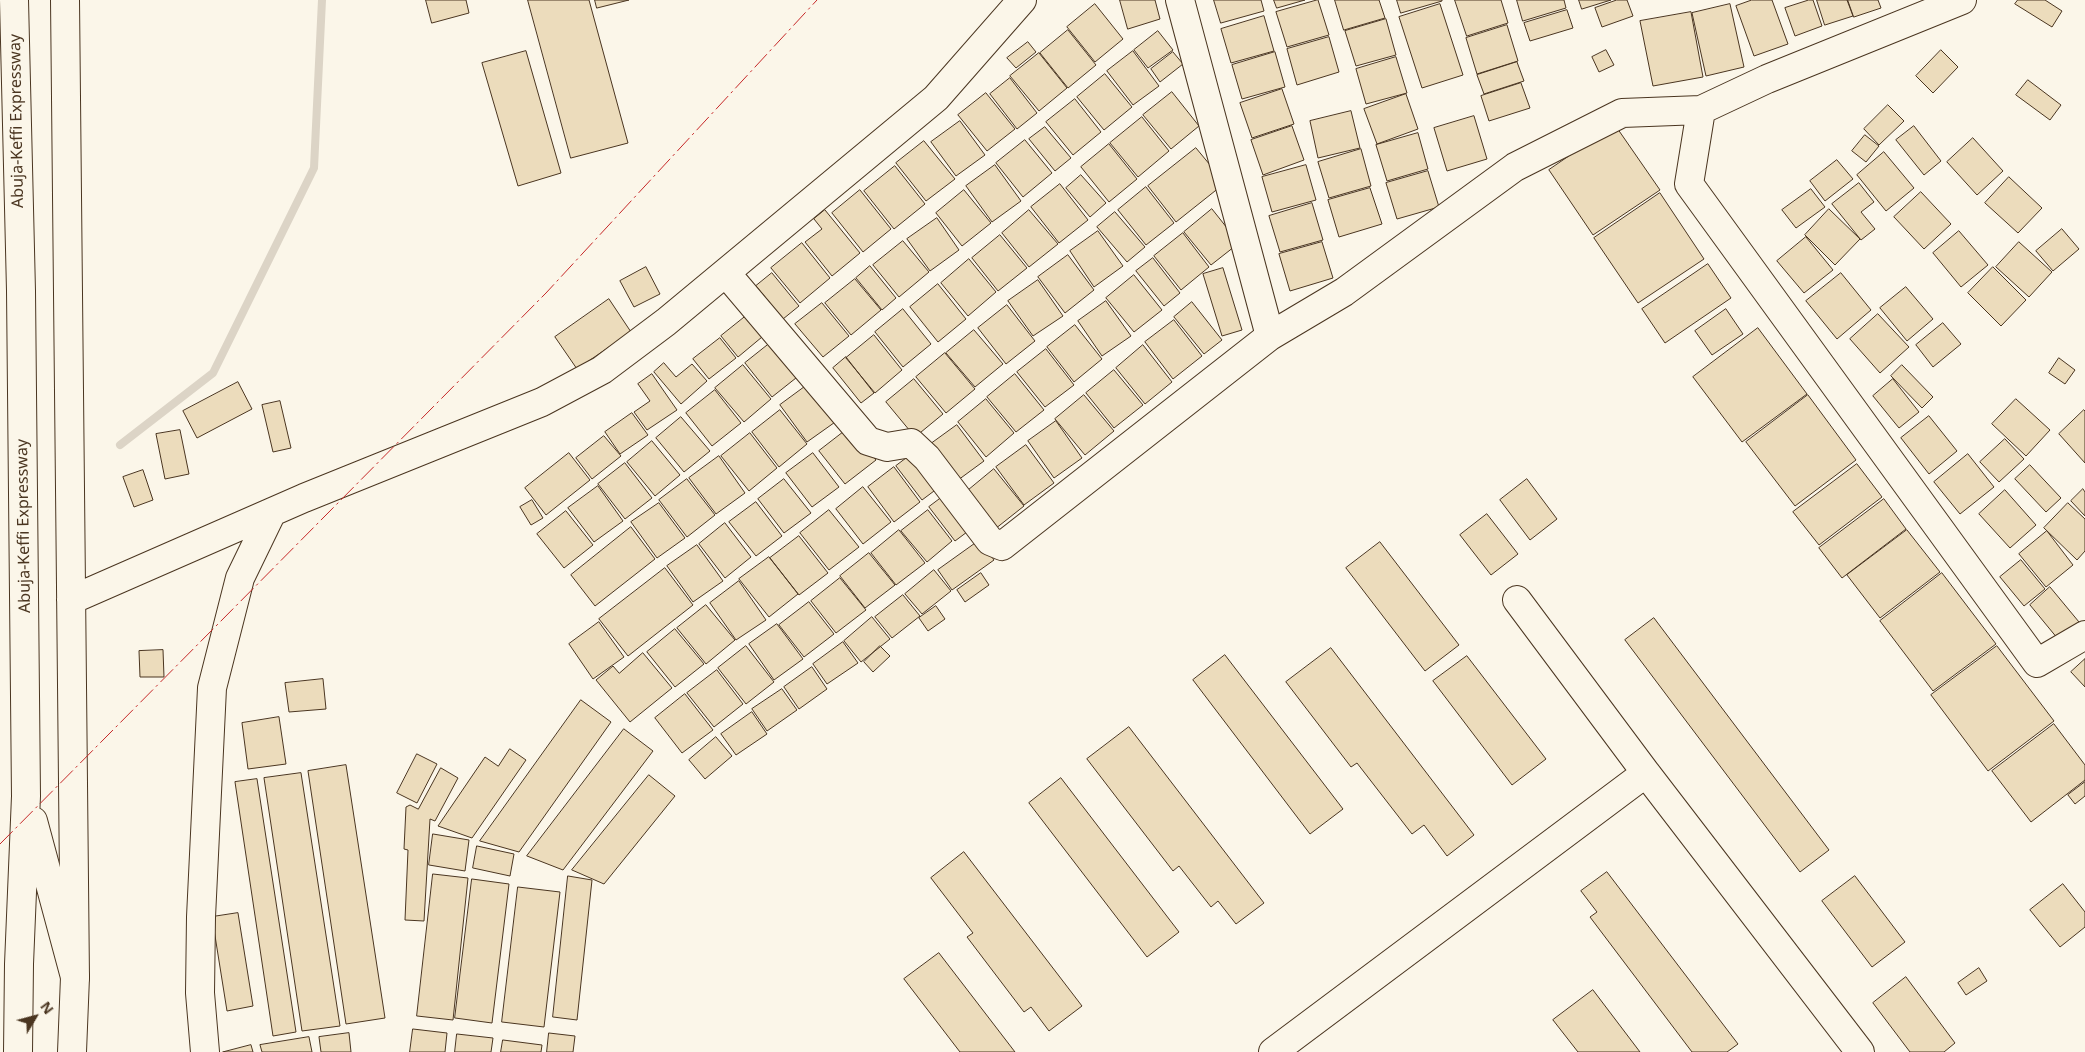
<!DOCTYPE html>
<html>
<head>
<meta charset="utf-8">
<style>
	body { margin:0 }
	#map { position:relative; width:2085px; height:1052px; overflow:hidden; background:#fbf6e9; font-family:"Noto Sans",sans-serif }
	canvas { display:block }
	.north { position:absolute; left:10px; top:992px; width:50px; height:50px; -webkit-text-stroke:4px #fbf6e9; paint-order:stroke; rotate:53deg; font-size:14px; font-weight:700; line-height:20px; text-align:center; color:#4a3520 }
	.north::after { content:''; display:block; margin:auto; width:18px; height:22px; background:#4a3520; clip-path:polygon(50% 0,100% 100%,50% 72%,0 100%) }
</style>
</head>
<body>
<div id="map">
<canvas width="2085" height="1052"></canvas>
<div class="north">N</div>
</div>
<script>
const ctx = document.querySelector('canvas').getContext('2d');
ctx.lineJoin = 'round';
function stroke(path, color, width, dash) { ctx.strokeStyle = color; ctx.lineWidth = width; ctx.lineCap = dash ? 'butt' : 'round'; ctx.setLineDash(dash || []); ctx.stroke(path); }
function fillPath(path, color) { ctx.fillStyle = color; ctx.fill(path, 'evenodd'); }
function drawText(font, color, halo, rows, align = 'center') {
  ctx.font = font + ' "Noto Sans",sans-serif'; ctx.lineWidth = 4; ctx.setLineDash([]); ctx.textBaseline = 'middle'; ctx.strokeStyle = halo; ctx.fillStyle = color; for (const [text, x, y, turn = 0] of rows) {
    ctx.save(); ctx.translate(x, y); ctx.rotate((+turn || 0) * Math.PI / 180); ctx.textAlign = isNaN(turn) ? turn : align; if (halo) ctx.strokeText(text, 0, 0); ctx.fillText(text, 0, 0); ctx.restore();
  }
}
stroke(new Path2D(`
	M120,445L213,373L314,168L322,0`), '#dcd4c6', 8);
const building = new Path2D(`
	M426,0H466L469,13L432,23Z
	M528,0H589L628,143L571,158Z
	M595,0H629L597,8Z
	M1120,0H1155L1160,19L1128,29Z
	M1214,0H1261L1264,11L1221,23Z
	M1274,0H1305L1277,8Z
	M1318,0L1329,35L1287,47L1276,12Z
	M1335,0H1379L1385,18L1344,30Z
	M1397,0H1442V1L1401,13Z
	M1455,0H1501L1508,23L1467,36Z
	M1517,0H1564L1566,8L1523,21Z
	M1579,0H1611L1582,9Z
	M1617,0H1627L1633,16L1602,27L1595,8Z
	M1752,0H1772L1788,44L1754,56L1736,6Z
	M1809,0H1813L1822,26L1795,36L1785,8Z
	M1817,0H1847L1853,16L1825,25Z
	M1848,0H1878L1881,8L1854,17Z
	M2018,0H2045L2062,11L2052,27L2015,4Z
	M1095,4L1123,39L1095,62L1067,27Z
	M1440,4L1463,75L1422,88L1399,17Z
	M1730,4L1744,67L1706,76L1692,13Z
	M1567,10L1573,28L1530,41L1524,23Z
	M1691,12L1703,77L1653,86L1640,21Z
	M1264,16L1274,51L1231,63L1221,29Z
	M1386,19L1396,55L1356,66L1345,31Z
	M1507,25L1518,61L1477,74L1466,38Z
	M1068,30L1096,65L1068,88L1040,53Z
	M1158,31L1173,50L1148,68L1134,50Z
	M1329,37L1339,72L1297,85L1287,49Z
	M1028,42L1036,52L1016,68L1007,58Z
	M1606,50L1614,65L1599,72L1592,57Z
	M1941,50L1958,67L1933,93L1916,76Z
	M526,51L561,173L518,186L482,63Z
	M1133,51L1159,86L1133,105L1107,71Z
	M1173,52L1183,64L1160,82L1151,69Z
	M1275,52L1285,87L1242,99L1232,65Z
	M1039,53L1067,88L1039,111L1010,76Z
	M1396,57L1407,93L1366,104L1356,69Z
	M1517,62L1524,81L1484,94L1477,75Z
	M1105,74L1132,107L1104,130L1077,97Z
	M1010,78L1037,113L1017,129L990,94Z
	M2028,80L2061,105L2050,120L2016,95Z
	M1521,83L1530,108L1489,121L1481,96Z
	M1282,89L1294,124L1252,138L1240,103Z
	M1172,92L1199,126L1171,149L1143,115Z
	M986,93L1015,129L987,151L958,115Z
	M1406,94L1418,129L1377,144L1364,109Z
	M1075,99L1101,132L1073,155L1046,122Z
	M1888,105L1904,121L1879,145L1864,129Z
	M1351,111L1360,148L1318,158L1310,121Z
	M1474,116L1487,159L1447,171L1434,128Z
	M1142,117L1169,151L1138,177L1110,143Z
	M960,121L985,155L956,176L931,142Z
	M1615,125L1660,190L1593,235L1549,170Z
	M1292,126L1304,160L1263,175L1251,140Z
	M1914,126L1941,161L1924,175L1896,140Z
	M1045,127L1071,158L1055,171L1029,139Z
	M1418,133L1428,169L1387,181L1376,145Z
	M1865,135L1879,146L1866,162L1852,151Z
	M1973,138L2003,171L1977,195L1947,162Z
	M1025,140L1052,173L1023,197L996,163Z
	M924,141L955,179L926,201L896,163Z
	M1109,144L1137,179L1109,202L1081,167Z
	M1196,148L1225,183L1176,222L1148,186Z
	M1361,149L1371,186L1329,198L1318,162Z
	M1884,152L1914,188L1886,211L1857,175Z
	M1837,160L1853,179L1825,201L1810,181Z
	M995,165L1021,201L992,222L966,186Z
	M1306,165L1316,200L1272,212L1262,177Z
	M895,166L925,204L894,229L864,191Z
	M1428,171L1439,207L1397,219L1386,183Z
	M1081,175L1106,203L1090,217L1066,188Z
	M2009,177L2042,208L2018,233L1985,203Z
	M1859,183L1874,202L1861,212L1875,229L1861,240L1832,204Z
	M1060,184L1088,220L1059,243L1031,207Z
	M1146,187L1174,223L1146,245L1118,210Z
	M1370,188L1382,224L1339,237L1328,200Z
	M1811,189L1825,207L1796,228L1782,210Z
	M860,190L891,229L863,252L832,213Z
	M964,190L991,223L962,246L936,213Z
	M1921,192L1951,224L1924,249L1894,217Z
	M1660,193L1704,259L1638,303L1594,238Z
	M1312,203L1323,240L1280,252L1269,216Z
	M1212,209L1239,243L1211,265L1184,232Z
	M1829,209L1860,239L1835,265L1805,235Z
	M825,210L860,253L832,276L805,242L822,229L814,219Z
	M1029,210L1058,244L1029,267L1002,233Z
	M1115,212L1145,247L1127,262L1097,227Z
	M937,218L959,250L930,271L907,239Z
	M2062,229L2079,249L2053,271L2036,251Z
	M1098,231L1123,266L1094,287L1070,251Z
	M1959,231L1988,265L1961,287L1933,253Z
	M1183,233L1209,267L1181,290L1154,256Z
	M1000,235L1027,268L998,291L972,258Z
	M1806,237L1833,270L1804,293L1777,261Z
	M903,241L929,272L899,297L873,265Z
	M1322,242L1333,278L1290,291L1279,254Z
	M2019,242L2052,272L2029,297L1996,267Z
	M802,243L830,278L800,303L771,268Z
	M1068,255L1094,290L1065,313L1038,277Z
	M1153,258L1180,293L1164,306L1136,271Z
	M969,259L996,292L968,316L941,283Z
	M1708,264L1731,298L1665,343L1642,309Z
	M870,266L896,298L882,310L856,278Z
	M646,267L660,294L634,307L620,281Z
	M1993,267L2026,300L2001,326L1968,293Z
	M1223,268L1242,330L1222,336L1203,274Z
	M772,273L799,306L783,319L756,286Z
	M1841,273L1871,310L1837,339L1806,301Z
	M1134,275L1162,310L1134,332L1106,298Z
	M855,279L881,310L851,335L825,303Z
	M1038,280L1063,316L1033,336L1008,301Z
	M938,284L966,319L938,342L910,307Z
	M1906,287L1933,319L1907,341L1880,308Z
	M609,299L631,332L577,369L555,337Z
	M1106,301L1131,336L1102,356L1078,321Z
	M1192,302L1222,340L1204,354L1174,317Z
	M822,303L849,336L823,357L795,324Z
	M1007,305L1035,341L1006,364L978,328Z
	M903,309L931,344L903,367L875,332Z
	M1726,309L1743,334L1712,355L1695,331Z
	M751,312L768,332L738,357L721,336Z
	M1878,314L1909,347L1880,373L1850,339Z
	M1174,320L1202,356L1173,379L1145,342Z
	M1943,323L1961,344L1933,367L1916,345Z
	M1075,325L1102,359L1074,382L1047,347Z
	M1758,328L1807,394L1742,442L1693,377Z
	M974,330L1003,364L975,387L946,353Z
	M874,335L902,370L875,393L846,358Z
	M720,338L736,358L709,379L693,359Z
	M774,340L801,374L772,397L745,363Z
	M1143,345L1172,382L1145,404L1116,368Z
	M1046,349L1074,385L1045,407L1017,372Z
	M945,353L975,389L946,413L916,377Z
	M846,357L874,393L861,403L833,368Z
	M2059,358L2075,370L2065,384L2049,373Z
	M664,363L676,377L692,364L707,381L681,404L654,372Z
	M743,365L771,399L744,422L715,388Z
	M1902,365L1933,397L1922,408L1891,376Z
	M1114,370L1143,405L1114,428L1086,393Z
	M652,374L677,410L647,430L634,412L650,401L638,384Z
	M1015,374L1044,410L1016,432L987,397Z
	M914,379L943,414L915,437L886,402Z
	M1893,379L1919,412L1899,428L1873,396Z
	M238,382L252,409L197,438L183,411Z
	M810,383L838,420L807,442L780,405Z
	M715,390L741,423L712,446L686,413Z
	M1084,395L1114,431L1085,455L1055,419Z
	M1808,395L1856,460L1795,506L1746,442Z
	M986,399L1014,433L986,457L958,422Z
	M2016,399L2050,430L2026,456L1992,424Z
	M280,401L291,448L273,452L262,405Z
	M780,410L807,444L779,467L752,432Z
	M2084,410L2085,411V463L2059,434Z
	M632,413L648,435L620,454L605,432Z
	M1929,416L1957,451L1929,474L1901,438Z
	M681,417L710,451L684,472L656,438Z
	M1056,421L1082,458L1054,478L1028,441Z
	M957,425L984,461L954,483L928,446Z
	M850,427L876,460L845,484L819,451Z
	M180,430L189,474L165,479L156,434Z
	M750,433L777,468L749,491L721,456Z
	M604,436L621,456L592,479L576,458Z
	M2005,439L2024,459L1999,482L1980,462Z
	M652,441L680,475L655,496L627,462Z
	M1026,445L1054,483L1024,505L996,467Z
	M569,453L590,480L546,515L525,488Z
	M813,453L839,487L812,507L786,473Z
	M912,454L938,488L922,500L896,466Z
	M1968,454L1994,487L1960,514L1934,482Z
	M719,456L745,493L716,514L689,478Z
	M625,463L652,498L625,519L598,484Z
	M1857,464L1882,497L1819,545L1793,512Z
	M2030,465L2061,498L2046,512L2015,479Z
	M894,467L920,502L894,522L868,487Z
	M994,469L1024,506L995,529L965,493Z
	M143,470L153,500L134,507L123,477Z
	M687,479L715,515L687,537L659,500Z
	M784,479L811,513L784,533L758,499Z
	M1527,479L1557,519L1530,540L1500,500Z
	M598,486L623,521L594,542L568,508Z
	M863,487L891,522L863,544L836,509Z
	M2083,489L2085,492V516L2071,501Z
	M2005,490L2036,525L2010,548L1979,514Z
	M945,495L971,529L955,541L929,507Z
	M1884,499L1906,529L1842,578L1819,548Z
	M532,500L543,518L531,525L520,507Z
	M756,502L782,536L756,556L729,522Z
	M659,503L685,538L657,558L631,522Z
	M2068,503L2085,519V551L2077,560L2044,528Z
	M829,510L859,547L829,570L800,533Z
	M928,510L952,541L927,562L901,531Z
	M566,511L593,545L564,568L537,534Z
	M1487,514L1518,554L1491,575L1460,535Z
	M725,523L751,557L725,578L699,544Z
	M631,527L655,559L595,606L571,575Z
	M899,530L925,563L896,585L871,553Z
	M1907,530L1940,572L1880,618L1847,575Z
	M2047,531L2073,565L2046,587L2019,554Z
	M799,536L828,573L799,595L770,558Z
	M980,540L994,560L952,590L938,570Z
	M1380,542L1459,645L1425,671L1346,568Z
	M697,545L723,581L693,602L667,566Z
	M869,553L895,585L865,608L840,576Z
	M769,557L798,594L769,617L739,579Z
	M2021,560L2045,589L2024,606L2000,577Z
	M665,568L693,605L628,656L599,619Z
	M934,570L951,591L922,614L905,594Z
	M981,573L989,585L965,602L957,590Z
	M1942,573L1996,644L1933,691L1880,621Z
	M840,578L866,610L836,633L811,601Z
	M739,581L766,620L736,640L710,603Z
	M2050,587L2079,622L2058,639L2030,605Z
	M903,595L920,616L892,638L875,617Z
	M809,602L834,634L804,657L779,625Z
	M706,605L735,640L706,664L677,628Z
	M936,606L945,619L928,631L919,618Z
	M872,617L890,639L861,662L844,641Z
	M1654,618L1829,850L1800,872L1625,640Z
	M599,622L624,657L593,679L569,644Z
	M777,624L803,659L774,680L749,644Z
	M675,629L704,664L675,687L647,652Z
	M843,642L858,663L827,684L813,664Z
	M746,646L774,682L746,704L718,668Z
	M880,646L890,656L873,672L864,662Z
	M1997,646L2054,721L1988,771L1931,695Z
	M1331,648L1474,835L1447,856L1424,825L1412,834L1357,763L1351,767L1286,682Z
	M163,650L164,677H140L139,651Z
	M643,653L672,688L630,722L596,680L613,666L619,673Z
	M1225,655L1343,809L1310,834L1193,680Z
	M1467,656L1546,759L1512,785L1433,681Z
	M2085,659V687L2071,672Z
	M812,667L827,689L799,709L784,687Z
	M717,670L743,704L714,727L687,693Z
	M323,679L326,709L289,712L285,683Z
	M782,689L797,710L767,731L752,709Z
	M685,694L713,730L682,753L655,718Z
	M581,700L611,722L519,852L480,841Z
	M752,712L767,734L736,755L721,734Z
	M279,717L286,764L248,769L242,723Z
	M2054,724L2085,765V780L2031,822L1992,771Z
	M1129,727L1264,903L1236,924L1218,901L1211,907L1179,866L1173,871L1087,759Z
	M624,729L653,751L563,870L527,856Z
	M716,737L732,756L705,779L689,760Z
	M510,749L526,760L472,838L438,826L485,757L498,766Z
	M417,754L437,764L417,803L397,793Z
	M346,765L385,1018L346,1024L308,771Z
	M441,768L458,778L435,821L430,819L424,921L405,920L408,850L404,849L406,807L410,805L418,809Z
	M301,773L340,1026L302,1031L264,778Z
	M649,775L675,796L604,884L572,870Z
	M1061,778L1179,932L1147,957L1029,803Z
	M257,779L296,1032L273,1036L235,782Z
	M2085,782V796L2075,804L2068,795Z
	M433,834L469,840L465,871L429,865Z
	M477,846L514,854L510,876L473,868Z
	M964,852L1082,1006L1049,1031L1031,1007L1024,1012L967,937L973,933L931,878Z
	M1607,872L1738,1044L1727,1052H1692L1590,917L1597,912L1581,891Z
	M433,874L468,878L453,1020L417,1016Z
	M568,876L592,880L577,1020L553,1017Z
	M1855,876L1905,942L1872,967L1822,901Z
	M472,879L509,884L492,1023L455,1018Z
	M2063,884L2085,912V927L2060,947L2030,910Z
	M518,887L560,892L544,1027L502,1022Z
	M238,913L253,1006L227,1011L212,917Z
	M939,953L1015,1052H960L904,979Z
	M1979,968L1987,981L1966,995L1958,983Z
	M1906,977L1955,1043L1944,1052H1910L1873,1003Z
	M1593,990L1640,1052H1578L1553,1020Z
	M413,1029L447,1033L445,1052H410Z
	M349,1033L351,1052H321L319,1037Z
	M549,1033L575,1036L573,1052H547Z
	M457,1034L493,1038L491,1052H455Z
	M309,1037L312,1052H262L260,1045Z
	M503,1040L542,1045L541,1052H501Z
	M251,1045L253,1052H223Z`);
fillPath(building, '#ecdcbc');
stroke(building, '#4a3520', 1);
const minor = new Path2D(`
	M65,0L75,977L72,1052
	M1180,0L1270,336
	M1701,110L1689,184L2037,663L2085,635
	M726,273L868,441L887,447L911,443L927,458L990,541L1002,546L1270,336L1344,292L1515,167L1622,113L1701,110L1767,79L1962,0
	M71,600L304,498L542,402L602,370L666,322L936,98L1022,0
	M1517,600L1646,773
	M205,1052L200,993L201,917L212,688L240,578L272,512
	M1273,1052L1646,773L1860,1052`);
const highway = new Path2D(`
	M14,0L21,291L26,796L19,964L18,1052
	M33,821L75,977`);
stroke(minor, '#4a3520', 30);
stroke(highway, '#4a3520', 30);
stroke(minor, '#fbf6e9', 28);
stroke(highway, '#fbf6e9', 28);
stroke(new Path2D(`
	M0,844L546,293L817,0`), '#c62828', 1, [18, 4, 2.5, 4]);
drawText('16px', '#4a3520', '#fbf6e9', [
	["Abuja-Keffi Expressway",17,121,-91],
	["Abuja-Keffi Expressway",24,526,-91]
]);
</script>
</body>
</html>
